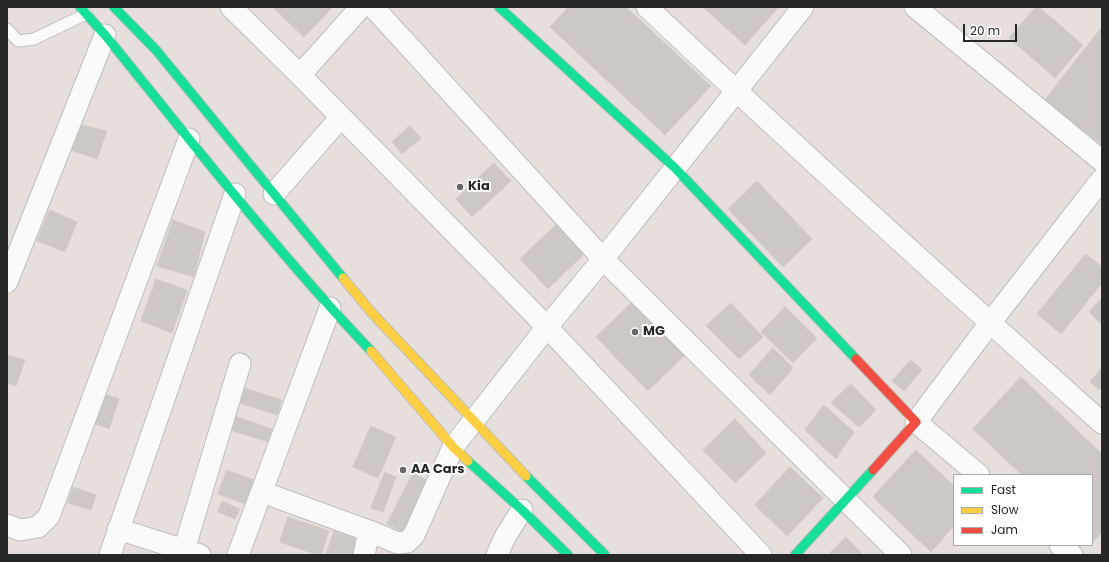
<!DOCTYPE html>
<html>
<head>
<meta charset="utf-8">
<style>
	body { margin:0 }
	#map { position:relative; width:1109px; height:562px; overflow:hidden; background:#e7dfdc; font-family:Poppins,sans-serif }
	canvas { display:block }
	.frame { position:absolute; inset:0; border:8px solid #272727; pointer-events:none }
	.legend { position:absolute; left:953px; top:474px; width:140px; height:72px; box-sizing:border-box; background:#fff; border:1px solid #a9a9a9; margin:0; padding:5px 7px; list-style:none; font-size:12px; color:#272727 }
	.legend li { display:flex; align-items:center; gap:8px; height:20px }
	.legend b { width:20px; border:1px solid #a9a9a9 }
	.scale { position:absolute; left:963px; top:24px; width:54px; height:18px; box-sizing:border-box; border:2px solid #272727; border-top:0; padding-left:5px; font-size:12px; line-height:14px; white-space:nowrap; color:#272727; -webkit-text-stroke:3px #fff; paint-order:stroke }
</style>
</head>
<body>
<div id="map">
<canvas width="1109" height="562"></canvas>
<div class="frame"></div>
<ul class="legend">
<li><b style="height:5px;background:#16e098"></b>Fast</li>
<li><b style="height:5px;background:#ffcf43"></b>Slow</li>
<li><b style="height:5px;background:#f24e42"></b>Jam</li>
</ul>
<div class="scale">20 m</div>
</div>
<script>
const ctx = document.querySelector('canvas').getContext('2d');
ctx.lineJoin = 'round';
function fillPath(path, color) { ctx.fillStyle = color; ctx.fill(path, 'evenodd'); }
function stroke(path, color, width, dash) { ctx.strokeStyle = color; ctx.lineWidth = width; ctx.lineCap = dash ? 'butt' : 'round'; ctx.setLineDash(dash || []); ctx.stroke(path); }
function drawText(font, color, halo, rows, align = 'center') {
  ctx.font = font + ' Poppins,sans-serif'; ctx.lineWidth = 4; ctx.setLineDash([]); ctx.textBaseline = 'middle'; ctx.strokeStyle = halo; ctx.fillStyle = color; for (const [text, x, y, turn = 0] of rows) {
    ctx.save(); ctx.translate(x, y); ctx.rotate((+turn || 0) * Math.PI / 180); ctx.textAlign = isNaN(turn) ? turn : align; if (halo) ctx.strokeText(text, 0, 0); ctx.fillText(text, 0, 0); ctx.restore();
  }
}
const building = new Path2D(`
	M273,7H333L304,37Z
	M569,7H626L711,86L665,135L550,27Z
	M705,7H779L745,45L704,8Z
	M1036,7H1039L1083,45L1055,78L1009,38Z
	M1102,27V145L1045,100Z
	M82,125L107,131L97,159L71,150Z
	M410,126L421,138L402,154L392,142Z
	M494,163L511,181L472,217L456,199Z
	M757,181L812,239L783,267L728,209Z
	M50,210L77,222L65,252L37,241Z
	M173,220L205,232L194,277L157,266Z
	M556,225L584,254L548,289L520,259Z
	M1086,254L1102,267V283L1061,334L1037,314Z
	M156,279L187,290L172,333L141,321Z
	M1102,298V325L1089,312Z
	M634,301L685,355L648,391L596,337Z
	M731,303L763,337L739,359L706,326Z
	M785,307L817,338L793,363L761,332Z
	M773,348L793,368L770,395L749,375Z
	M7,355L25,360L16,386L7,383Z
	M911,360L922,370L904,391L892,381Z
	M1102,368V387L1099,390L1090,382Z
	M1021,377L1102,454V532L1093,542L1092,475H1022L973,429Z
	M851,384L876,410L859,427L831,403Z
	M238,386L282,400L277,415L233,401Z
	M99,392L119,399L109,429L88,421Z
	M824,405L854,432L836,459L805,430Z
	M229,414L272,429L268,442L224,428Z
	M735,419L766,453L735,483L703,450Z
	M371,426L396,437L378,478L353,467Z
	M916,450L954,486V526L931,552L873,497Z
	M790,467L823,498L787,536L755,505Z
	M227,470L260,482L251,506L218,494Z
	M385,472L396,477L383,512L371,508Z
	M413,473L430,482L405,533L387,524Z
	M73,487L96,495L91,510L68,503Z
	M222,501L240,509L235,519L218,512Z
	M288,517L329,531L321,555H317L280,542Z
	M334,531L359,539L354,555H326Z
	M846,537L863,555H828Z`);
fillPath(building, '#cdc8c5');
stroke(building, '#d2cbc8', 1);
const lane = new Path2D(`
	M7,29L18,41L34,39L86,14`);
const street = new Path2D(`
	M231,7L300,75L547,327L761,555
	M373,7L603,259L901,555
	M647,7C796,148 949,286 1102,423
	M915,7L1102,161
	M300,75L361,7
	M274,194L341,117
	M7,282L105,35
	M979,475L916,422L990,323L1102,179
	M262,492L369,531
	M7,525L20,530L38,527L49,516L189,139
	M118,529L200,555
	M1060,545L1072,555
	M184,550L240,364
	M110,555L235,194
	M238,555L330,308
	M364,555L369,531L398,543L407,542L414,535L453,447L547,327L603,259L803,7
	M497,555L505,537L522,510`);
const fast = new Path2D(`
	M80,7L105,35C192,142 276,251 371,351
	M114,7L156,50L343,278
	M499,7L675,168L856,359
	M468,461L522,510L568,555
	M526,476L605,555
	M795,555L873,470`);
const slow = new Path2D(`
	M343,278L372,313L526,476
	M371,351L453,447L468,461`);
const jam = new Path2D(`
	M856,359L916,422L873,470`);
stroke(lane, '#bfbebe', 13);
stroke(street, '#bfbebe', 23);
stroke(fast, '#bfbebe', 11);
stroke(slow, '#bfbebe', 11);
stroke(jam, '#bfbebe', 11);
stroke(lane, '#fbfafa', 11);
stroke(street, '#fbfafa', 21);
stroke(fast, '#16e098', 9);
stroke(slow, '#ffcf43', 9);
stroke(jam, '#f24e42', 9);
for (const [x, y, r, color] of [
	[460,187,4,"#6a6766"],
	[635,332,4,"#6a6766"],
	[403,470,4,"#6a6766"]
]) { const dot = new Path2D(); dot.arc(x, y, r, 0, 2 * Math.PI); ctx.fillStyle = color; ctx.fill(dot); stroke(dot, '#fff', 1.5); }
drawText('bold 13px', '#272727', '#fff', [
	["Kia",468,187],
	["MG",643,332],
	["AA Cars",411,470]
], 'left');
</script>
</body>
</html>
